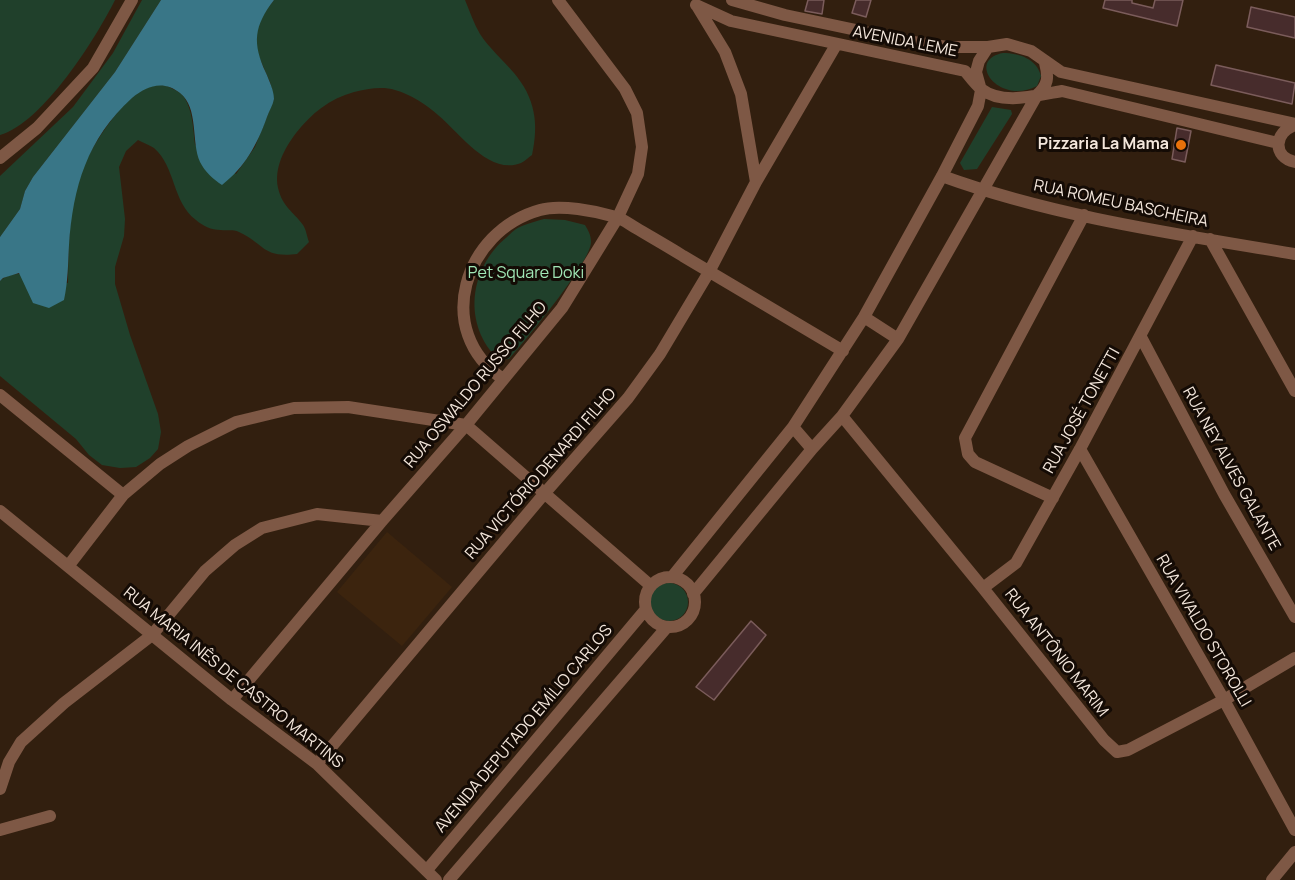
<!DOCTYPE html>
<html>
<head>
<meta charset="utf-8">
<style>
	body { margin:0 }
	canvas { display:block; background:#321f0f }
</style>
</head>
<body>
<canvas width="1295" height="880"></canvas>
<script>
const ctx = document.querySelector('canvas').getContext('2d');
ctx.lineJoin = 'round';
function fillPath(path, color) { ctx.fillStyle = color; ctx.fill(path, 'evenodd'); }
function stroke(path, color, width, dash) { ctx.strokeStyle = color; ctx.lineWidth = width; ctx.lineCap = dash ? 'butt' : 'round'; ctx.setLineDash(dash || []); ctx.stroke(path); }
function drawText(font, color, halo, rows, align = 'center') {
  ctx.font = font + ' Manrope,sans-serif'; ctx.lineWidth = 6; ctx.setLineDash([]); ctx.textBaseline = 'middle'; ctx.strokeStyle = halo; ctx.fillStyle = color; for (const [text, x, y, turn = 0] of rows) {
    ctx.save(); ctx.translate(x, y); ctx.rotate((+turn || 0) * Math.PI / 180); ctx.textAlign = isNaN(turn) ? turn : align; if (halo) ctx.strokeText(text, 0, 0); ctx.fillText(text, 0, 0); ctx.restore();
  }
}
fillPath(new Path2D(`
	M387,532L452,587L402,646L337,592Z`), '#3c240e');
fillPath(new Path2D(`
	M0,0H115C96,38 43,123 0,135Z
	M142,0H161L115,72L33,177L25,191L20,209L0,237V176L73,107L113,53Z
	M274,0H465C470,12 474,24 480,34C489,48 503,60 514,73C535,98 539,123 532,155C529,157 525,161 521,163C489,176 459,132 438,115C427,105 410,94 395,90C382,86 367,89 354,92C329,99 312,113 296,133C284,149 274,168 278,188C283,208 293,211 303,225C306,229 307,237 309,242L297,254C262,258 265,244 239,232C233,229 227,231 221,230C211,230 203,226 196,220C172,202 176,167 154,148C150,145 143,143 138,140L126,151L119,167L125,219L124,236L115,267V284L130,335L158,414L161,432L158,449L150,458L136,467L120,468L102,465L89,455L76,439L0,376V281C16,266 49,279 68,283C69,244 68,201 84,165C96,140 139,67 173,89C177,91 181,93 184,97C193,111 193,129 195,145L236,174L255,147L274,99L270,82L257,52L256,32L262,16Z
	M1003,53C1019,53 1037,59 1041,76L1037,86C999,106 965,60 1003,53Z
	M992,107L1011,110L1012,114L977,169L964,170L960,163Z
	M544,219L565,220L585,225C588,230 591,235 591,242C591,262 525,341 509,359L499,360C462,325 469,268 507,237C511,233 516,228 522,226C529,223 537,221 544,219Z
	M650 602a19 19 0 1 1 38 0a19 19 0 1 1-38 0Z`), '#20402b');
fillPath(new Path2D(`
	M161,0H274C254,26 252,43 266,73C269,80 274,91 274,99C273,105 269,111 267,117C257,145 245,167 222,185C213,179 205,172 200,162C191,142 199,108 180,93C164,80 147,85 132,98C87,139 73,187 69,245C68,264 68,282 64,300L49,308L33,303L19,273L3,278L0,281V237L20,209L25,191L33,177L115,72Z`), '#397687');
const building = new Path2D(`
	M808,0H824L822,14L805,11Z
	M856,0H871L866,17L852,13Z
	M1105,0H1132V3L1153,8L1155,0H1183L1177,26L1103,8Z
	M1251,7L1295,17V38L1247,27Z
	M1216,65L1295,83L1292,104L1211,85Z
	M1177,128L1191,131L1185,162L1172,159Z
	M751,621L766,635L714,700L696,687Z`);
fillPath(building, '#472c2c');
stroke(building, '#7b5c5b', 1.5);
stroke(new Path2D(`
	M732,0L785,15L913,42L947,47H988L1007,44L1031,51L1061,72L1295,124
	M696,5L731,21L965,71C970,77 975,84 981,89C1003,106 1037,95 1062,91L1278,143
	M697,6L725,52L741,94L756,182
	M1295,125C1274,132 1272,157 1295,162
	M0,158L37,128L93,68L132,0
	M942,176C1055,217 1177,234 1295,254
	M1210,239L1295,391
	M864,317L898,339
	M1141,337L1224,494L1295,617
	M503,379C432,331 464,231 540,210C560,204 596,211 616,217C623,219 629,224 636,228C651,237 667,246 683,256C736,288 790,319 843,351
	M0,395L123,495
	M842,416L983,588L1104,740L1117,752L1128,750L1224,700L1295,658
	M793,427L812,449
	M1080,449L1224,700L1295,830
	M1053,498L975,462L968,454L965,438L1084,215
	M0,511L232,700L317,764L436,880
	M69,565L123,495L160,464L188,446L236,422L294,408L348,407L466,425L651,586
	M672,577L793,427L864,317L942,176L978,106L981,90L976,72L979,61L988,47
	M645 602a25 25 0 1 1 50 0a25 25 0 1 1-50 0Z
	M983,588L1016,563L1080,449L1193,236
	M693,594L812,449L842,416L898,339L1037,95C1048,85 1049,78 1045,63
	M232,700L382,521L466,425L562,308L618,217L638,174L642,147L637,113L625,89L558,0
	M317,764L544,494L628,398L660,354L709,272L756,182L836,45
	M0,789L9,762L21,742L64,703L152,635L205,571L235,545L262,528L317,514L382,521
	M0,830L50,816
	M427,870L646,609
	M449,880L667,627
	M1272,880L1295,852`), '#7e5845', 12);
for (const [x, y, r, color] of [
	[1181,145,6,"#e8710a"]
]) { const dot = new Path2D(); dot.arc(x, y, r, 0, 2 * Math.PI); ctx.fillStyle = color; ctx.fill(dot); stroke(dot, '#140b05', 2); }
drawText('16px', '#f4e7dc', '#140b05', [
	["AVENIDA LEME",905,42,11],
	["RUA ROMEU BASCHEIRA",1121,204,12],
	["RUA OSWALDO RUSSO FILHO",476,385,-50],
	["RUA JOSÉ TONETTI",1082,411,-61],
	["RUA NEY ALVES GALANTE",1231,469,61],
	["RUA VICTÓRIO DENARDI FILHO",541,474,-49],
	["RUA VIVALDO STOROLLI",1203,631,60],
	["RUA ANTÔNIO MARIM",1056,653,52],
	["RUA MARIA INÊS DE CASTRO MARTINS",233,678,39],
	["AVENIDA DEPUTADO EMÍLIO CARLOS",524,729,-50]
]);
drawText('bold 16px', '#f4e7dc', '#140b05', [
	["Pizzaria La Mama",1169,145]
], 'right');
drawText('16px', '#a0e6b5', '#140b05', [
	["Pet Square Doki",526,274]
]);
</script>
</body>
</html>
